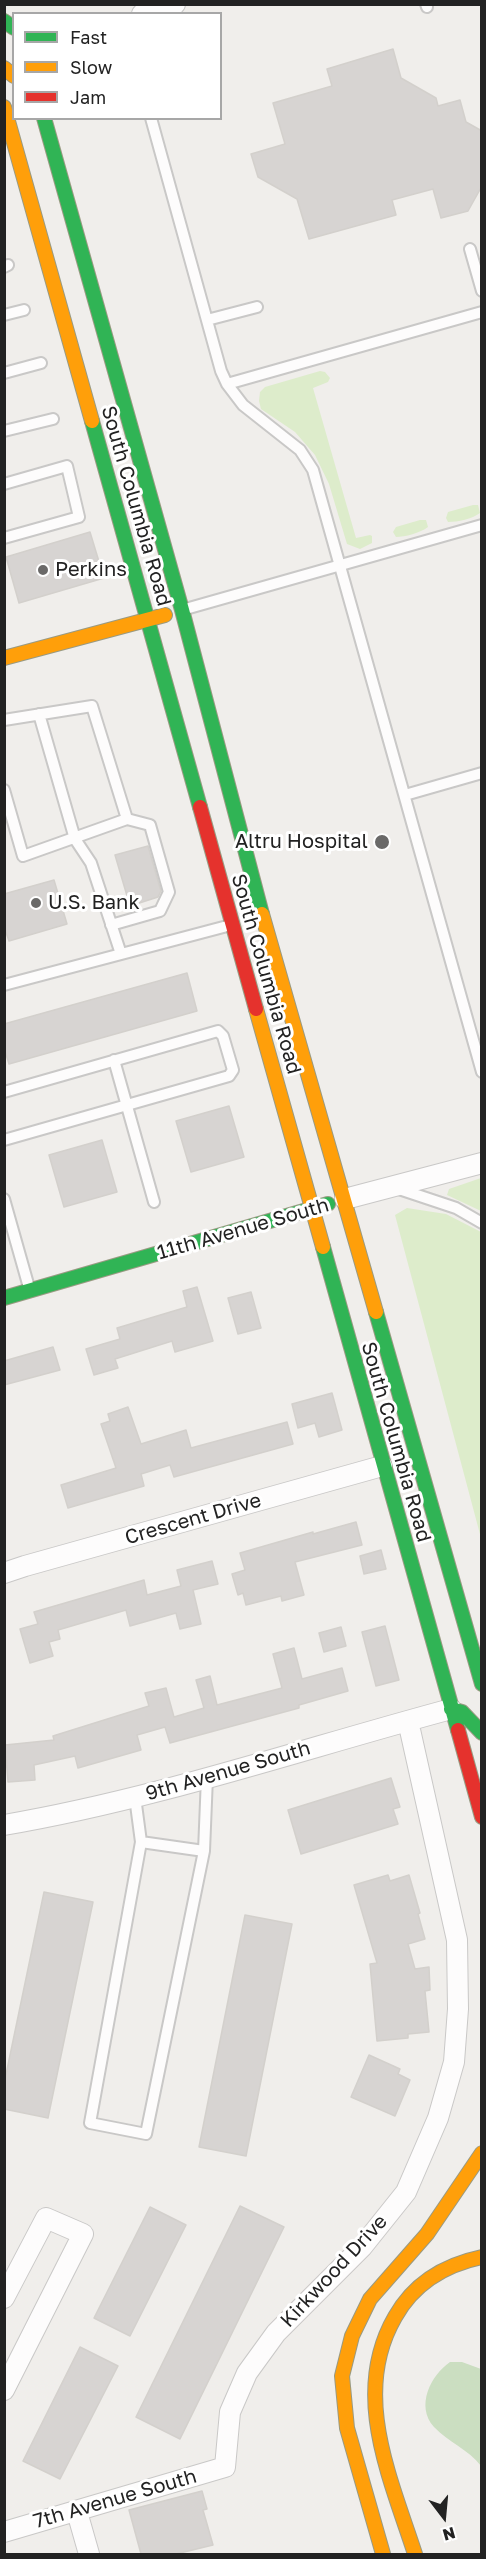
<!DOCTYPE html>
<html>
<head>
<meta charset="utf-8">
<style>
	body { margin:0 }
	#map { position:relative; width:486px; height:2559px; overflow:hidden; background:#f0eeeb; font-family:"Golos Text",sans-serif }
	canvas { display:block }
	.frame { position:absolute; inset:0; border:6px solid #222; pointer-events:none }
	.legend { position:absolute; left:12px; top:12px; width:210px; height:108px; box-sizing:border-box; background:#fff; border:2px solid #a7a7a7; margin:0; padding:8px 10px; list-style:none; font-size:18px; color:#222 }
	.legend li { display:flex; align-items:center; gap:12px; height:30px }
	.legend b { width:30px; border:2px solid #a7a7a7 }
	.north { position:absolute; left:414px; top:2487px; width:60px; height:60px; -webkit-text-stroke:4px #fff; paint-order:stroke; rotate:164deg; font-size:16px; font-weight:700; line-height:24px; text-align:center; color:#222 }
	.north::after { content:''; display:block; margin:auto; width:21px; height:27px; background:#222; clip-path:polygon(50% 0,100% 100%,50% 72%,0 100%) }
</style>
</head>
<body>
<div id="map">
<canvas width="486" height="2559"></canvas>
<div class="frame"></div>
<ul class="legend">
<li><b style="height:8px;background:#30b455"></b>Fast</li>
<li><b style="height:8px;background:#ff9f0a"></b>Slow</li>
<li><b style="height:8px;background:#e5322d"></b>Jam</li>
</ul>
<div class="north">N</div>
</div>
<script>
const ctx = document.querySelector('canvas').getContext('2d');
ctx.lineJoin = 'round';
function fillPath(path, color) { ctx.fillStyle = color; ctx.fill(path, 'evenodd'); }
function stroke(path, color, width, dash) { ctx.strokeStyle = color; ctx.lineWidth = width; ctx.lineCap = dash ? 'butt' : 'round'; ctx.setLineDash(dash || []); ctx.stroke(path); }
function drawText(font, color, halo, rows, align = 'center') {
  ctx.font = font + ' "Golos Text",sans-serif'; ctx.lineWidth = 6; ctx.setLineDash([]); ctx.textBaseline = 'middle'; ctx.strokeStyle = halo; ctx.fillStyle = color; for (const [text, x, y, turn = 0] of rows) {
    ctx.save(); ctx.translate(x, y); ctx.rotate((+turn || 0) * Math.PI / 180); ctx.textAlign = isNaN(turn) ? turn : align; if (halo) ctx.strokeText(text, 0, 0); ctx.fillText(text, 0, 0); ctx.restore();
  }
}
fillPath(new Path2D(`
	M320,371L325,372L330,378L328,382L313,388L356,538L370,535L372,536V543L360,549L347,544L329,484L315,455L295,432L261,409L259,401L260,392L265,387Z
	M473,505H478L480,513C472,519 458,522 448,522L446,518L448,512Z
	M420,520H426L428,527C420,533 405,537 396,537L393,532L396,527Z
	M481,1178V1211L447,1195L449,1189Z
	M407,1208L446,1214L481,1232V1538L395,1215Z`), '#ddeccb');
fillPath(new Path2D(`
	M450,2362H462L481,2369V2466C468,2449 448,2442 434,2427C415,2406 431,2375 450,2362Z`), '#cbdec1');
const building = new Path2D(`
	M393,49L401,78L436,98L438,106L460,100L466,122L482,131V186L468,211L441,218L433,189L392,200L396,215L309,239L297,199L258,177L251,154L285,144L273,103L332,86L327,69Z
	M90,532L104,578L19,603L6,557Z
	M148,846L161,891L158,897L130,906L115,855Z
	M54,880L67,924L9,941L4,927V894Z
	M187,973L197,1011L9,1064L4,1048V1024Z
	M229,1106L244,1157L191,1172L176,1121Z
	M102,1140L117,1192L64,1207L49,1155Z
	M197,1287L213,1341L175,1352L172,1341L115,1359L118,1368L94,1375L86,1349L120,1339L117,1328L187,1307L183,1291Z
	M251,1292L261,1328L238,1334L228,1298Z
	M53,1347L60,1370L4,1385V1361Z
	M332,1393L342,1430L319,1437L315,1423L298,1428L292,1404Z
	M128,1407L141,1444L186,1430L191,1448L287,1422L293,1444L174,1477L170,1465L141,1474L144,1486L68,1508L61,1485L116,1468L101,1424L110,1421L108,1414Z
	M356,1522L362,1545L295,1562L304,1595L282,1601L281,1596L246,1605L243,1593L238,1595L232,1574L245,1570L240,1553L313,1532V1534Z
	M381,1550L386,1569L364,1574L360,1556Z
	M212,1561L218,1584L193,1590L201,1624L180,1629L176,1613L130,1626L126,1610L58,1630L60,1639L49,1642L53,1656L30,1663L20,1629L38,1624L34,1612L144,1580L147,1595L181,1586L177,1570Z
	M385,1626L399,1680L376,1686L362,1632Z
	M341,1627L346,1646L324,1652L319,1633Z
	M294,1648L302,1679L342,1668L348,1691L299,1705V1708L170,1743L165,1727L137,1735L141,1750L78,1768L75,1756L34,1765L35,1780L8,1782L5,1745L54,1740L53,1736L149,1706L145,1693L166,1688L174,1717L204,1708L196,1680L210,1676L217,1705L282,1688L273,1654Z
	M391,1778L400,1807L393,1809L398,1824L301,1854L288,1810Z
	M388,1875L390,1881L409,1875L420,1913L418,1914L425,1939L408,1944L415,1969L429,1967L430,1990L425,1991L429,2032L408,2034V2038L377,2041L370,1964L377,1963L354,1885Z
	M44,1892L93,1902L48,2118L4,2109V2084Z
	M245,1915L292,1924L246,2156L199,2147Z
	M369,2055L400,2069L398,2074L410,2080L395,2116L351,2097Z
	M240,2206L284,2227L180,2439L136,2417Z
	M150,2207L186,2225L130,2336L94,2318Z
	M80,2347L118,2366L60,2479L23,2461Z
	M202,2491L207,2509L203,2510L213,2545L176,2554H141L129,2510Z`);
fillPath(building, '#d7d4d2');
stroke(building, '#d3d0cc', 1.5);
const lane = new Path2D(`
	M426,4L427,7
	M151,118L221,371L227,384L243,405L300,450L313,470L482,1072
	M470,249L482,291
	M4,267L8,265
	M4,315L24,310
	M207,320L257,307
	M4,373L41,363
	M227,384L482,312
	M4,431L53,419
	M4,484L67,466L79,517L4,538
	M182,610L482,525
	M39,714L75,839L91,863L121,954
	M4,720L92,706L127,819L150,825L169,892L160,911L111,925
	M4,790L23,856L127,819
	M405,795L482,773
	M4,985L231,925
	M114,1060L154,1202
	M4,1092L218,1031L223,1036L233,1070L229,1076L4,1140
	M396,1188L456,1208L482,1223
	M4,1199L30,1291
	M135,1797L141,1842
	M204,1851L141,1842L90,2123L146,2134L204,1851L207,1777`);
const street = new Path2D(`
	M142,14L175,4
	M345,1199L482,1163
	M4,1573L25,1566L382,1466
	M4,1825C156,1799 302,1749 451,1709
	M4,2298L46,2218L83,2234L4,2390
	M77,2512L89,2554
	M4,2532L225,2467L230,2412L247,2373L276,2333L362,2247L406,2192L438,2118L454,2062L458,2009L457,1940L408,1721`);
const fast = new Path2D(`
	M4,21L14,28
	M44,118L182,610L262,914
	M92,421L200,807
	M323,1247L458,1730
	M4,1298L328,1204
	M376,1312L482,1684
	M451,1709L462,1712L482,1733`);
const slow = new Path2D(`
	M4,68L14,76
	M4,107L92,421
	M4,658L165,615
	M262,914L376,1312
	M256,1009L323,1247
	M383,2554L347,2428L342,2376L352,2336L370,2299L427,2234L482,2153
	M415,2554C390,2477 351,2393 395,2317C414,2283 444,2265 482,2257`);
const jam = new Path2D(`
	M200,807L256,1009
	M458,1730L482,1817`);
stroke(lane, '#c9c8c7', 14);
stroke(street, '#c9c8c7', 22);
stroke(fast, '#999a82', 16);
stroke(slow, '#999a82', 16);
stroke(jam, '#999a82', 16);
stroke(lane, '#fdfcfc', 10);
stroke(street, '#fdfcfc', 20);
stroke(fast, '#30b455', 14);
stroke(slow, '#ff9f0a', 14);
stroke(jam, '#e5322d', 14);
for (const [x, y, r, color] of [
	[43,570,6,"#6a6968"],
	[382,842,8,"#6a6968"],
	[36,903,6,"#6a6968"]
]) { const dot = new Path2D(); dot.arc(x, y, r, 0, 2 * Math.PI); ctx.fillStyle = color; ctx.fill(dot); stroke(dot, '#fff', 2); }
drawText('20px', '#222', '#fff', [
	["South Columbia Road",136,506,74],
	["South Columbia Road",266,974,74],
	["11th Avenue South",243,1229,-16],
	["South Columbia Road",396,1442,74],
	["Crescent Drive",193,1519,-16],
	["9th Avenue South",228,1771,-16],
	["Kirkwood Drive",334,2271,-47],
	["7th Avenue South",115,2499,-16]
]);
drawText('20px', '#222', '#fff', [
	["Perkins",55,570],
	["Altru Hospital",368,842,"right"],
	["U.S. Bank",48,903]
], 'left');
</script>
</body>
</html>
